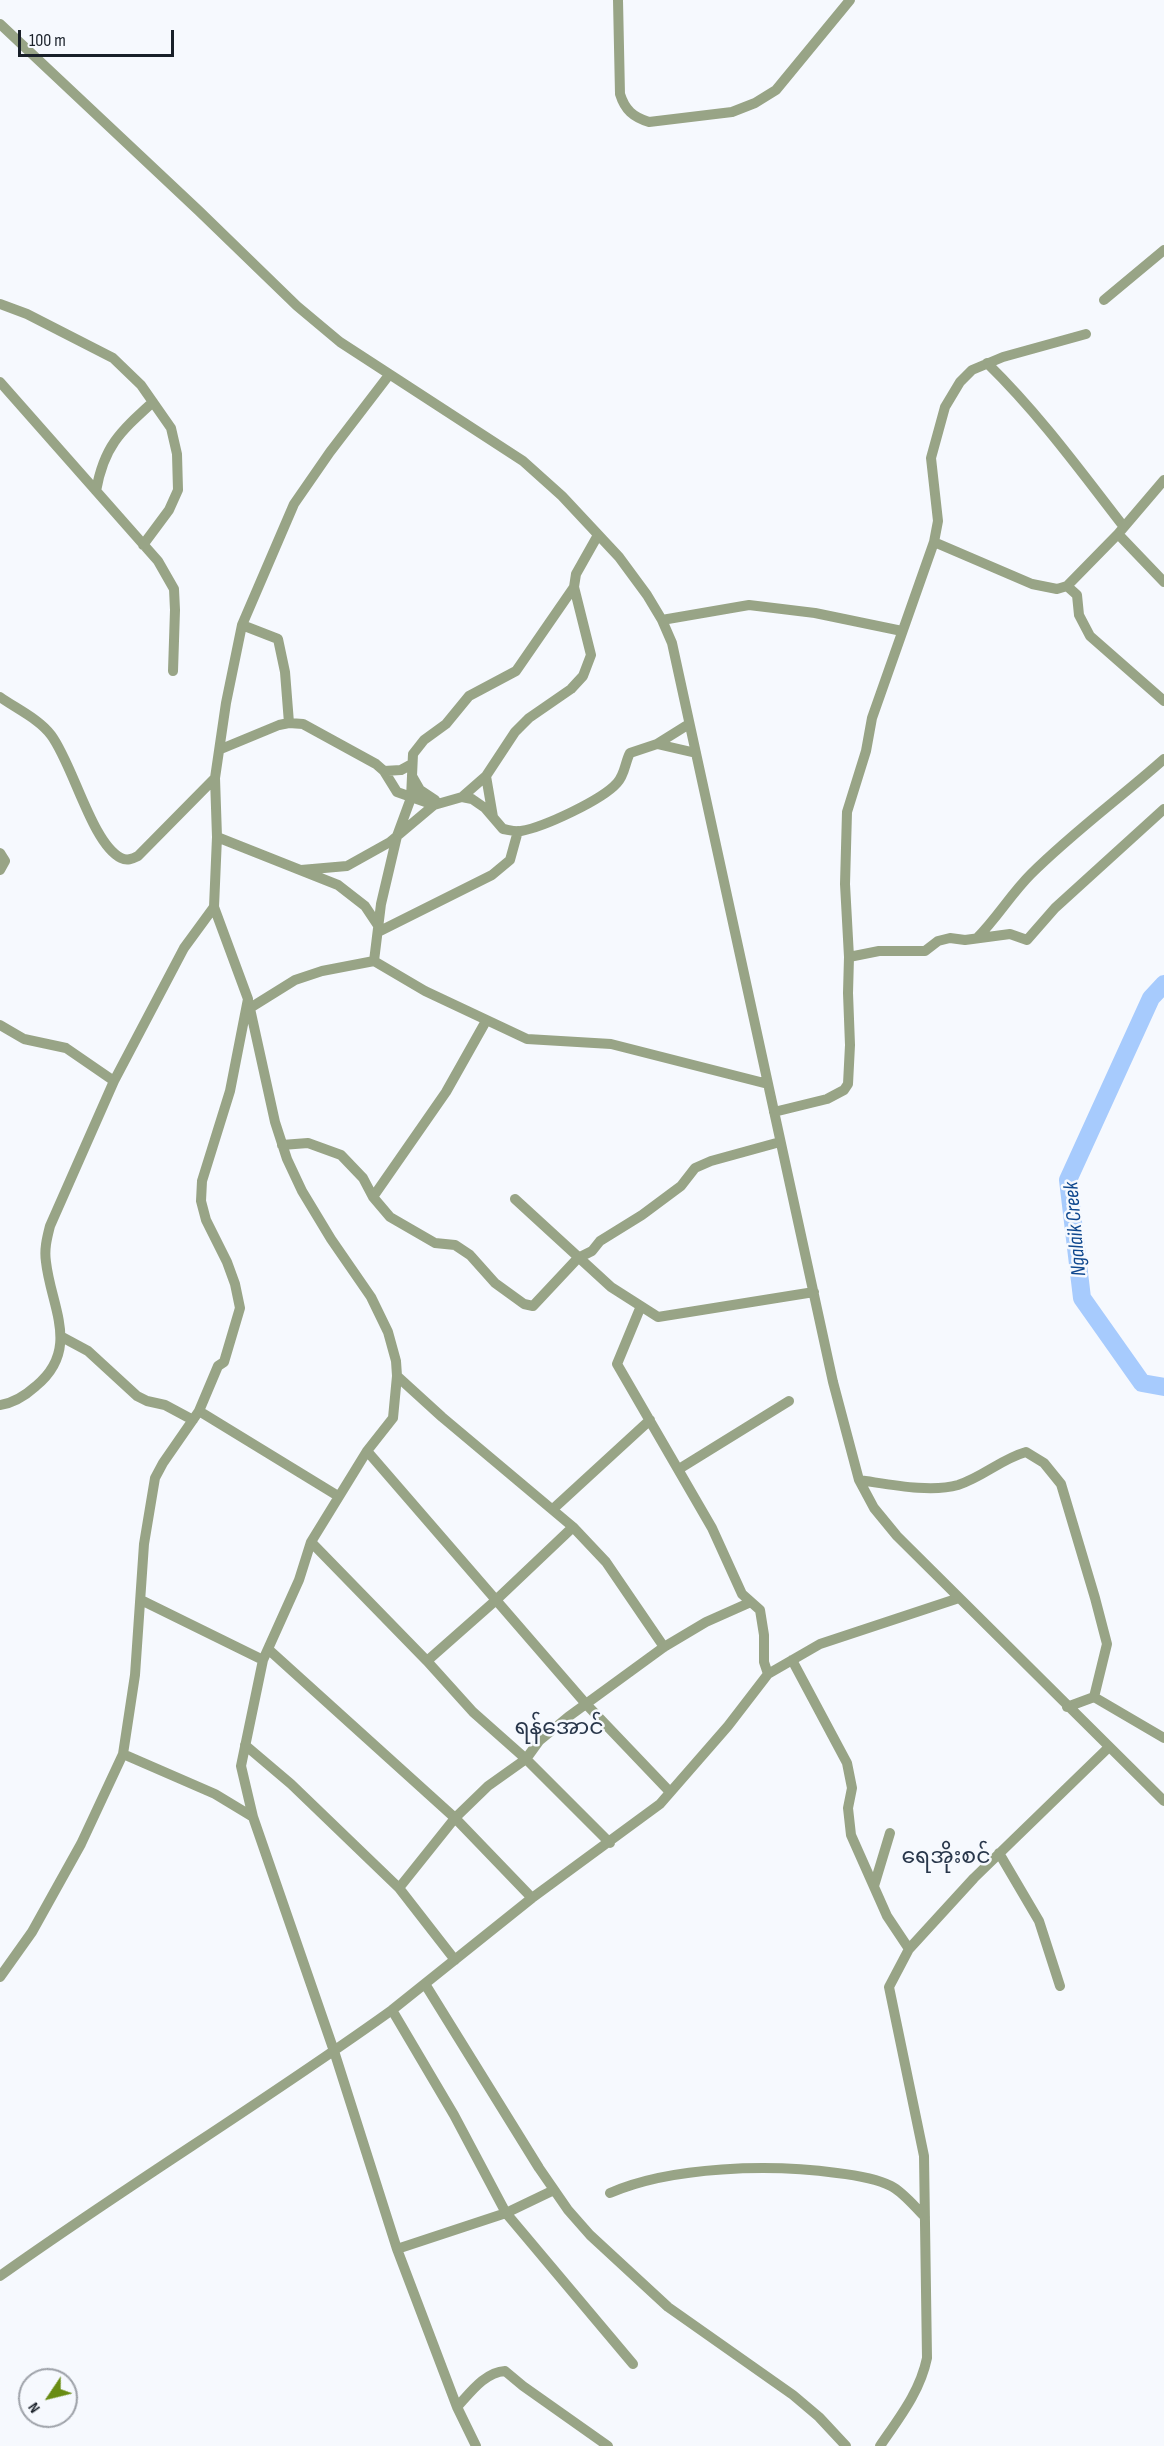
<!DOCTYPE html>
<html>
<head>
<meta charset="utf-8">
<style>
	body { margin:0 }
	#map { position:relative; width:1164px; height:2446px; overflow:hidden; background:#f6f9fe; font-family:"Sofia Sans Condensed",sans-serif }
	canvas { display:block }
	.north { position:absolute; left:18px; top:2368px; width:60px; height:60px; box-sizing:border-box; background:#f6f9fe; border:2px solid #9ea2a9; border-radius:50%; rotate:235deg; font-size:16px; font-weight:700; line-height:24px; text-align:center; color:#192029 }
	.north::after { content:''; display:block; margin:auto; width:21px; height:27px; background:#698c13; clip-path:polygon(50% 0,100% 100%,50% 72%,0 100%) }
	.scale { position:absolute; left:18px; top:30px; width:156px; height:27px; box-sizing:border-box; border:3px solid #192029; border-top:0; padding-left:8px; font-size:18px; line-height:21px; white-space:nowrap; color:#192029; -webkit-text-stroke:4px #f6f9fe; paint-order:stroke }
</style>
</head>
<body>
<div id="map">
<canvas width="1164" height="2446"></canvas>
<div class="north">N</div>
<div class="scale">100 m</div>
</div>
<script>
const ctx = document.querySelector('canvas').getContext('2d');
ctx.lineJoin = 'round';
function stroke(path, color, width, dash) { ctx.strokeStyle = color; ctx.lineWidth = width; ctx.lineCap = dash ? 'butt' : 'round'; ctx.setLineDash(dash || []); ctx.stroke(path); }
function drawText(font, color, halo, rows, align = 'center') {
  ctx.font = font + ' "Sofia Sans Condensed","Noto Sans Myanmar",sans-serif'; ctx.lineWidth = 5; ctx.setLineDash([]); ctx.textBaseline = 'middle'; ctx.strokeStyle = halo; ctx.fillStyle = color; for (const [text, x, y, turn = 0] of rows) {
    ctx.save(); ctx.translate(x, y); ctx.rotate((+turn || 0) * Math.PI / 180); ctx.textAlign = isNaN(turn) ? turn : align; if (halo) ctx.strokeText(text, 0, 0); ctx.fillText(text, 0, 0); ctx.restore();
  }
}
stroke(new Path2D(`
	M1164,984L1151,998L1068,1180L1082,1298L1142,1383L1164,1387`), '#a7cbfd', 18);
stroke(new Path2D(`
	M618,0L620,94C625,110 633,117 649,122L732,112L755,103L776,90L850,0
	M0,24L199,211L297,306L340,342L523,461L562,496L619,557L647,595L662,620L672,643L833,1382L859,1480L874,1508L897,1536L1164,1801
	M1104,300L1164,250
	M0,304L27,314L113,358L141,385L171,428L177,454L178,490L169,510L143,545
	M987,363C1040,415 1079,469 1124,527
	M389,375L330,452L294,504L242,625L226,703L215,778L217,837L214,907L248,999L230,1091L202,1181L201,1201L206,1220L227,1262L235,1284L240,1308L224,1362L218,1366L199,1411L163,1463L155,1478L144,1544L135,1675L123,1754L215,1794L253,1817L334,2051L397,2249L457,2407L476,2446
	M0,382L158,561L174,589L175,610L173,671
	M96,491C104,446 120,432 153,402
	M1118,534L1164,582
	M934,542L1032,584L1057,589L1067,586L1118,534L1164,480
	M1067,586L1077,595L1079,615L1090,636L1164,701
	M662,620L749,605L815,613L902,631
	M242,625L278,639L285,672L289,723
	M0,697C17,709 39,719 51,735C73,764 92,844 121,858C127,861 132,859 138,856L215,778
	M657,744L696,753
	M221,749L279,725L289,723L303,724L376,764L384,771L397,792L434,805
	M384,771L401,770L412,764
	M412,776L420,790L435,800
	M486,776L493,817
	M462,797L486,776L515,732L529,718L571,689L583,676L591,655L574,587L576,574L598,535
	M217,837L338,885L365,906L379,927
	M0,853L5,861L0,870
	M301,870L347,866L390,842L434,805L462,797L472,799L485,808L503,829C509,830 515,832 521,831C544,827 602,800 617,783C625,775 625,762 630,753L657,744L689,724
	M378,932L492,875L510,860L518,831
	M977,938C997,918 1011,894 1031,874C1072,833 1120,798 1164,759
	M849,957L879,951H925L938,941L950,938L965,940L1010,934L1027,940L1055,908L1164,809
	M374,961L381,904L397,836L411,798L413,754L424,740L446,724L469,696L516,671L574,587
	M249,1004L275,1122L287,1159L302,1191L331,1239L371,1297L388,1332L396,1361L397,1376L393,1418L367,1451L311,1542L299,1580L263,1660L241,1766L253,1817
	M250,1008L295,980L322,971L374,961L425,991L527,1039L611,1044L768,1084
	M0,1025L24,1039L66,1048L114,1081
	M774,1112L827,1099L844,1090L848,1084L850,1045L848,993L849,957L845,884L847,812L866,751L872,718L934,542L938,521L931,458L945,407L960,382L972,370L1003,357L1086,334
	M282,1145L308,1143L341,1155L363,1178L373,1197L390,1217L435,1243L455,1245L470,1255L495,1283L524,1304L533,1306L578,1258L592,1251L600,1241L642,1215L681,1186L695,1168L711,1161L780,1142
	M373,1197L446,1092L486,1021
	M515,1199L611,1287L658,1317L814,1292
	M641,1306L617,1364L712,1528L742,1594L760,1610L764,1635V1662L768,1674
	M62,1337L88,1351L137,1396L147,1401L165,1405L193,1420
	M397,1376L442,1417L573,1527L606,1562L664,1647
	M0,1405C14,1403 26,1395 36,1386C81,1349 51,1307 46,1262C44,1249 47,1238 50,1226L114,1081L184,948L214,907
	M199,1411L338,1496
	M367,1451L586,1704L670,1792
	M679,1469L789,1401
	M859,1480C888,1484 930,1493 958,1485C983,1477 1001,1459 1026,1452L1044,1463L1061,1484L1095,1598L1107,1644L1094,1697
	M553,1509L650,1420
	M311,1542L427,1661L473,1712L526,1759L610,1843
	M141,1600L263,1660
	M268,1649L455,1818L532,1898
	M792,1660L847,1763L852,1788L848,1808L851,1835L887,1916L909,1949
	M427,1661L495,1601L573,1527
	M1067,1707L1094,1697L1164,1738
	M245,1745L291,1784L399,1888L455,1960
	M999,1853L1039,1921L1060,1986
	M874,1886L890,1833
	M399,1888L455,1818L488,1786L526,1759L539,1741L568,1717L664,1647L706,1622L751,1602
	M0,1977L32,1932L81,1844L123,1754
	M425,1984L539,2168L568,2210L590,2235L668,2307L793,2395L819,2417L846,2446
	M392,2010L532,1898L660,1804L728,1726L768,1674L820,1644L959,1598
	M610,2193C672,2166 771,2164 837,2173C854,2175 875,2178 891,2186C903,2192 915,2207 925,2217
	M397,2249L506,2213L554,2190
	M0,2276C129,2184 264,2102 392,2010L454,2115L506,2213L633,2364
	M457,2407C470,2393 485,2372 505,2371L523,2386L608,2446
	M880,2446C899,2418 920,2392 927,2358L924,2156L889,1987L909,1949L974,1878L1109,1747`), '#98a486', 10);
drawText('italic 21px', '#0e478e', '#f6f9fe', [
	["Ngalaik Creek",1076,1229,-95]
]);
drawText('22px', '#29374b', '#f6f9fe', [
	["ရန်အောင်",559,1728],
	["ရေအိုးစင်",946,1857]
]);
</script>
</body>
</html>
